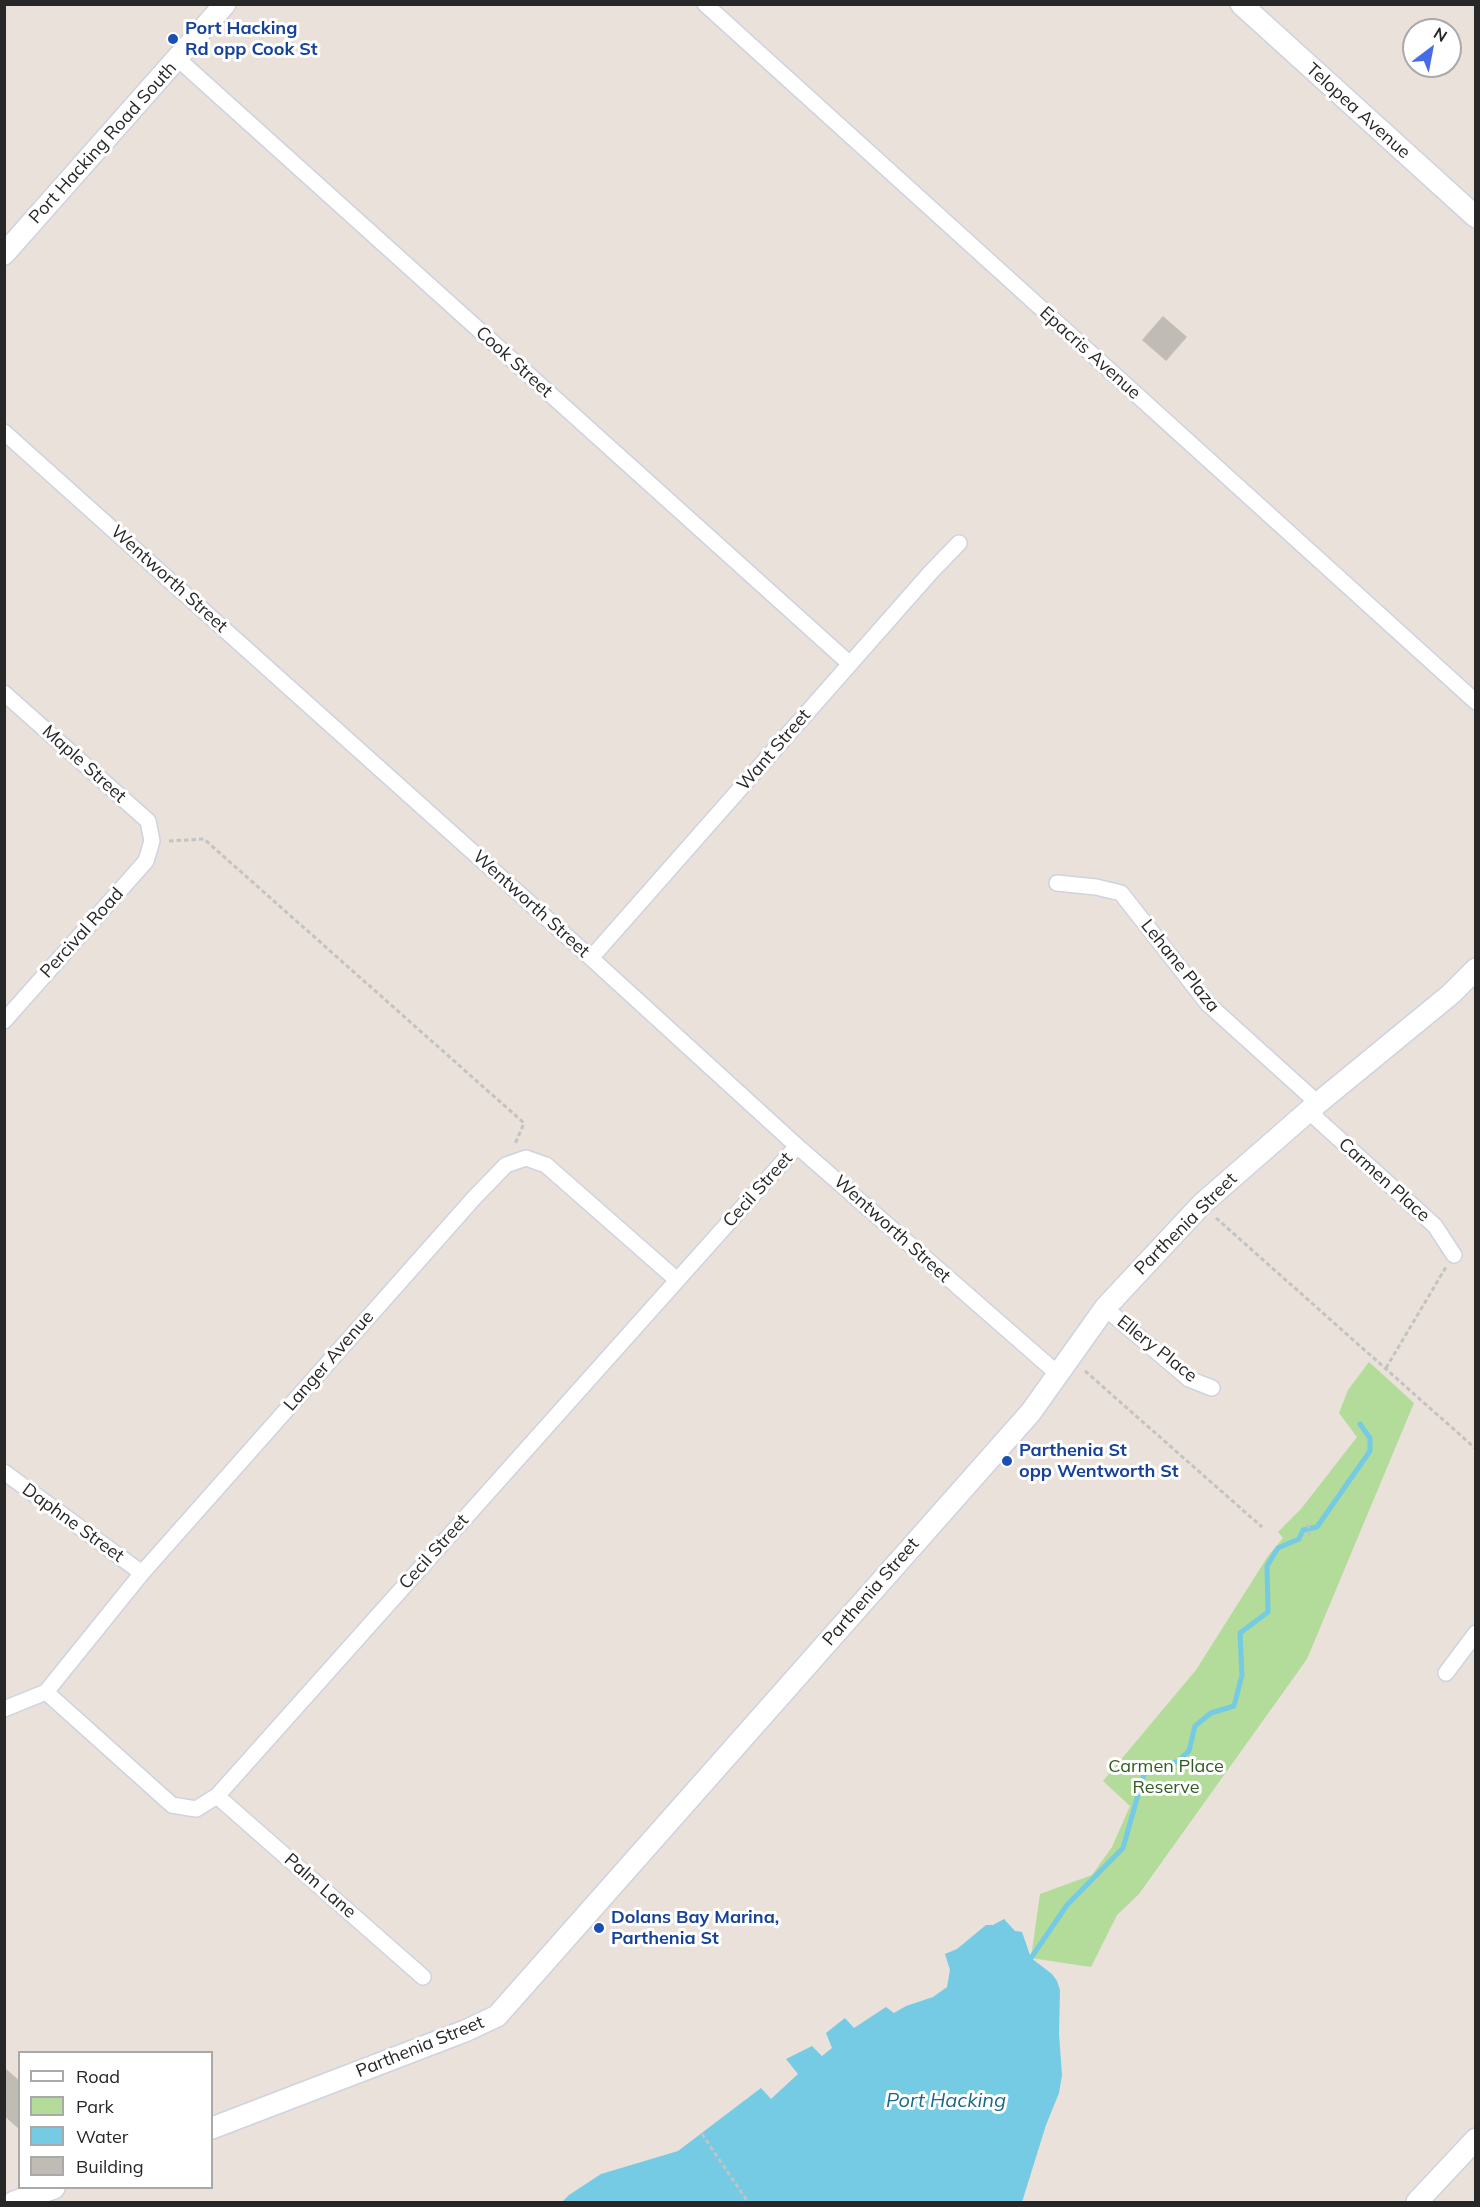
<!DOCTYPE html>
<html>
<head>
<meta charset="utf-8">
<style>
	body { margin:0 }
	#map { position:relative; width:1480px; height:2207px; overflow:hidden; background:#e9e1da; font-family:Mulish,sans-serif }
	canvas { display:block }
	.frame { position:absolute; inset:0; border:6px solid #272727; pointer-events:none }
	.legend { position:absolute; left:18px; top:2051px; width:195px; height:138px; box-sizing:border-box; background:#fff; border:2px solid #a9a9a9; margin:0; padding:8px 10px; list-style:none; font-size:18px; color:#272727 }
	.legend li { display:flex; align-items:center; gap:12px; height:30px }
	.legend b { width:30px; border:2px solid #a9a9a9 }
	.north { position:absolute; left:1402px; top:18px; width:60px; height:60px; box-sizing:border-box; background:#fff; border:2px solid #a9a9a9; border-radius:50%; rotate:32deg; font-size:16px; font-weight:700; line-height:24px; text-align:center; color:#272727 }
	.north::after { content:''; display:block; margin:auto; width:21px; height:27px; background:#466cea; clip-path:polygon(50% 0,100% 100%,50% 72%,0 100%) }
</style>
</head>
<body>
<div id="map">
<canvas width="1480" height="2207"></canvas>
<div class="frame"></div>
<ul class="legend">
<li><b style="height:8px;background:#fff"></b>Road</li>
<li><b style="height:16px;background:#b3db9a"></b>Park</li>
<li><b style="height:16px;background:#74cbe3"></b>Water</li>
<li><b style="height:16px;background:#c1bbb6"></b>Building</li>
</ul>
<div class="north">N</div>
</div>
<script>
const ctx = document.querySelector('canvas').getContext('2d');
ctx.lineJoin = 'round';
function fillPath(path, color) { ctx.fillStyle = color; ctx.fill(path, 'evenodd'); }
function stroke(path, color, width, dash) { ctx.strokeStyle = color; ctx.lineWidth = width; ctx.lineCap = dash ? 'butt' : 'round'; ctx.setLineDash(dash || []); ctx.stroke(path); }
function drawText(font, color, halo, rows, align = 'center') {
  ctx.font = font + ' Mulish,sans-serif'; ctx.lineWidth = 6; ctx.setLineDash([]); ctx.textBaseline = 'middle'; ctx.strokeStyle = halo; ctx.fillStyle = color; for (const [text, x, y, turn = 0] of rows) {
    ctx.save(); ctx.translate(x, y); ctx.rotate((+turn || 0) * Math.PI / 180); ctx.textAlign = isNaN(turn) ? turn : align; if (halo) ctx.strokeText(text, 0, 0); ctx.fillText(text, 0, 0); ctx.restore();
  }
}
fillPath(new Path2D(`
	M1369,1362L1414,1403L1307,1659L1139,1894L1117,1915L1091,1967L1031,1958L1040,1894L1092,1875L1112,1847L1130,1806L1103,1781L1196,1670L1268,1556L1283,1538L1278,1532L1301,1509L1357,1437L1339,1413L1348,1390Z`), '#b3db9a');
fillPath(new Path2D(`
	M1004,1919L1015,1931L1022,1932L1031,1958L1052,1974L1057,1981L1060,1990L1059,2034L1062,2075L1059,2093L1046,2125L1022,2202H562L569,2195L601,2174L678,2151L761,2088L771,2099L798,2074L786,2059L812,2046L822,2056L832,2048L826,2033L845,2018L854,2028L886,2007L894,2013L906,2006L933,1997L947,1987L950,1970L945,1954L957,1949L986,1925H993Z`), '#74cbe3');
stroke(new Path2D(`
	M1031,1958L1067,1905L1123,1848L1144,1774L1178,1761L1189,1751L1195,1726L1211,1713L1234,1706L1242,1675L1240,1633L1268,1612L1267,1566L1278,1548L1299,1539L1303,1530L1317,1527L1370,1451V1438L1360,1424`), '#74cbe3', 5);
const building = new Path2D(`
	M1163,317L1186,337L1166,360L1143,340Z
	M4,2068L20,2082V2129L4,2115Z`);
fillPath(building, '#c1bbb6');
stroke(building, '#c4bdb4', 1.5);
const street = new Path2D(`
	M705,4L1476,702
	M178,59L850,664
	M4,432L591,958L797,1146L1058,1374
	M4,693L148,821L152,841L146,861L4,1021
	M1057,883L1096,887L1121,893L1208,1004L1311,1097L1316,1118L1435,1226L1454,1255
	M591,958L931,572L959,543
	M1105,1308L1189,1379L1212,1388
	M4,1472L142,1573
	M1446,1673L1476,1633
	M46,1692L172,1805L196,1809L217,1796L797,1146
	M4,1709L46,1692L142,1573L474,1198L506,1165L526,1158L546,1165L677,1280
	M217,1796L423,1977`);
const secondary = new Path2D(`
	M1241,4L1476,217
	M4,254L225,4
	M212,2128L465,2031L497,2016L1031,1412L1105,1308L1202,1204L1312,1108L1451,994L1476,969
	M14,2202L54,2188
	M1417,2202L1476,2139`);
stroke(street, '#cfd3df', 18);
stroke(secondary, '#cfd3df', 24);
stroke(new Path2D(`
	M169,841L204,839L524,1123L515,1144
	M1216,1218L1476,1449
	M1386,1368L1446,1267
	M1085,1371L1262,1527
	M1308,1524L1309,1537
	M702,2134L748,2202`), '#c3c3c3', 3, [4.5, 3]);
stroke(street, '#fff', 15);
stroke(secondary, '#fff', 21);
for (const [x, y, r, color] of [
	[173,39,6,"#1a4fb4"],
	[1007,1461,6,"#1a4fb4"],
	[599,1928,6,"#1a4fb4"]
]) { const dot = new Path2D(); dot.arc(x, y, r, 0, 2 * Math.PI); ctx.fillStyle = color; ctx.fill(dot); stroke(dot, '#fff', 2); }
drawText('bold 18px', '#164399', '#fff', [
	["Port Hacking",185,29],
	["Rd opp Cook St",185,50],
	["Parthenia St",1019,1451],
	["opp Wentworth St",1019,1472],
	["Dolans Bay Marina,",611,1918],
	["Parthenia St",611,1939]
], 'left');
drawText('18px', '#272727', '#fff', [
	["Telopea Avenue",1358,111,42],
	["Port Hacking Road South",103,143,-48],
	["Epacris Avenue",1090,353,42],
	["Cook Street",514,362,42],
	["Wentworth Street",169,579,42],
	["Want Street",774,750,-49],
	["Maple Street",84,764,42],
	["Wentworth Street",531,904,42],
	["Percival Road",82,933,-48],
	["Lehane Plaza",1180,966,51],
	["Carmen Place",1384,1180,42],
	["Cecil Street",758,1190,-48],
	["Parthenia Street",1186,1224,-45],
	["Wentworth Street",892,1229,42],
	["Ellery Place",1157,1349,38],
	["Langer Avenue",329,1361,-49],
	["Daphne Street",73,1523,36],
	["Cecil Street",434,1552,-48],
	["Parthenia Street",871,1592,-49],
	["Palm Lane",320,1886,41],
	["Parthenia Street",420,2047,-22]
]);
drawText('18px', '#2f5d1f', '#fff', [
	["Carmen Place",1166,1767],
	["Reserve",1166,1788]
]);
drawText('italic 20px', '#18698b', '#fff', [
	["Port Hacking",946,2101]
]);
</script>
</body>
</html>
